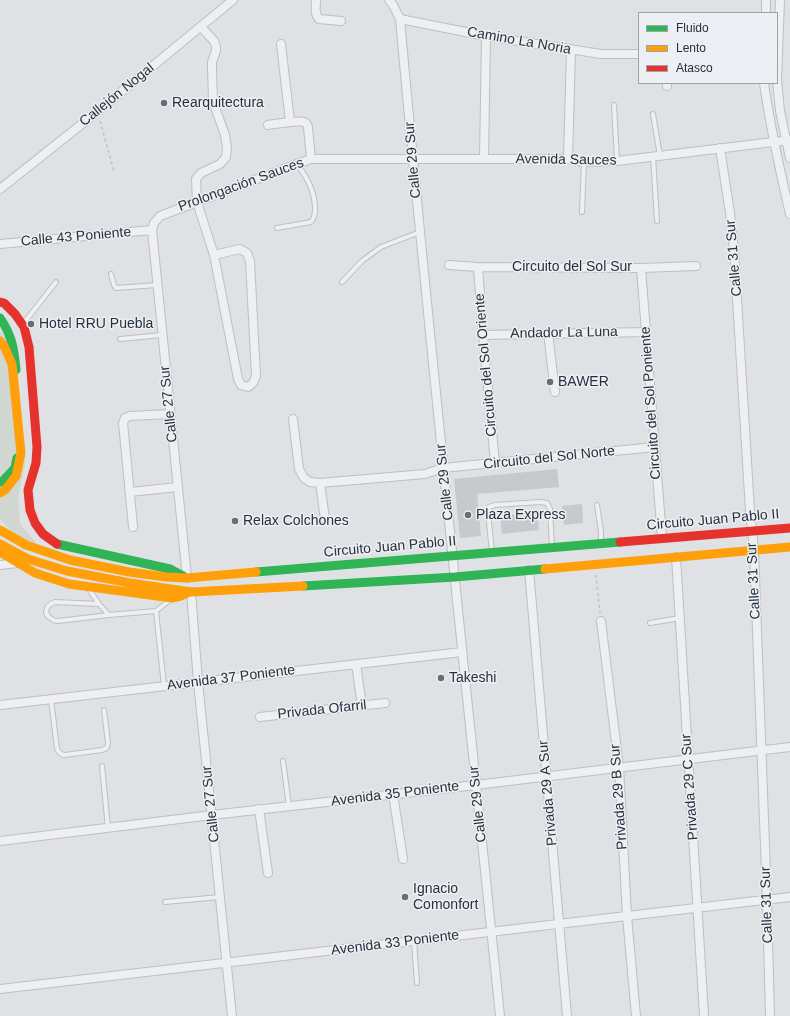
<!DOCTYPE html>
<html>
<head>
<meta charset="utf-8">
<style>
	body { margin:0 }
	#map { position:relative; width:790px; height:1016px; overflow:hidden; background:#dfe1e4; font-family:Helvetica,sans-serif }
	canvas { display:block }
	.legend { position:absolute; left:638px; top:12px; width:140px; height:72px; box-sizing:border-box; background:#ecf0f4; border:1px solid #9ea3aa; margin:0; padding:5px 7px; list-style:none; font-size:12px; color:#28303b }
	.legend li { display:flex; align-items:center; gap:8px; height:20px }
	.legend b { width:20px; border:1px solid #9ea3aa }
</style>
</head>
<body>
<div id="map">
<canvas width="790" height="1016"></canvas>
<ul class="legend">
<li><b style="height:5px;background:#30b455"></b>Fluido</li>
<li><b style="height:5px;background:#ff9f0a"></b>Lento</li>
<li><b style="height:5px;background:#e5322d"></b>Atasco</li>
</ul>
</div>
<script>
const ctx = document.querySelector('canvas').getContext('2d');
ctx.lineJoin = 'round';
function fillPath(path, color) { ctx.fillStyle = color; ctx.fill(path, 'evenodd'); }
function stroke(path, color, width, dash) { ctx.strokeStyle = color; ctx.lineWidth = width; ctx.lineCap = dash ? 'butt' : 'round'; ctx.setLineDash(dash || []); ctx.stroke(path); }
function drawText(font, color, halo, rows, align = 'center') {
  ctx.font = font + ' Helvetica,sans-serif'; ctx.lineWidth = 3; ctx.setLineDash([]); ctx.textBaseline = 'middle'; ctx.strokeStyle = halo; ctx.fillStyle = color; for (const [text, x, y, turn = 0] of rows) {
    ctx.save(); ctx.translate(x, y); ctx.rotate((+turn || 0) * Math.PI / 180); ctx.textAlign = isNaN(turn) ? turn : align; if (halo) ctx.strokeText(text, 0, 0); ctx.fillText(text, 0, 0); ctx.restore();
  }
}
fillPath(new Path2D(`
	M0,331L16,347L25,465L18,497L20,524L37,544L20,539L0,520Z`), '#d0d7d0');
fillPath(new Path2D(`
	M557,469L559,487L477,494L481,536L460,538L454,479Z
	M582,504L583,523L564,525L562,506Z
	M537,512L539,530L502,534L500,516Z`), '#c7c9cc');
const lane = new Path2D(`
	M614,105L617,161
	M653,114L660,156
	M653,157L657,221
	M582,212L584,162
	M277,228L311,222C315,217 315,213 315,207C314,189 307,178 297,164
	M111,274L114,285L116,288L157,285
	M342,282L362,261L381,247L420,232
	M23,323L27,319L56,282
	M120,339L162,335
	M597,505L601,532V542
	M492,552L488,513L489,507L495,505L540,502L547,503L550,509L552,547
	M88,588L99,604L109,615L156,611L170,600
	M99,604L55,602C46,605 42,614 52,619C54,621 56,621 58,621L109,615
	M156,611L164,686
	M650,623L680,618
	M51,699L57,749C59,753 61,755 65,755L102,750C106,749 108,747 108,743L104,710
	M283,761L289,806
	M102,766L108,828
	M165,902L220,897
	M414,941L417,983`);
const street = new Path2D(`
	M316,0C316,7 314,14 319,19L341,21
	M389,0L393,5L400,19C430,352 466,684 500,1016
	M780,0L777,80L780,111L790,158
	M766,13V0
	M400,19L486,36L601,54H639
	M201,27L214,41L216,46V51L212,62V68L213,100L215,107L225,135L227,148L226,157L220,164L201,173L196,179L197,202L214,255L238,379L241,385L248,387L253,383L256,376L250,261L247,253L240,249L214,255
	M281,44L290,122
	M667,83V86
	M764,83C770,127 780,171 790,214
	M268,125C276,124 297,120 304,122C307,123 307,124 308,127L311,159
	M720,148L730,213L734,250L750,511L754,550L767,900L770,1016
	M484,159L486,36
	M568,159L571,50
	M0,189L97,112L233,0
	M0,244L152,230
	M449,265L478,267L641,268L696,266
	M478,267L483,335L495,463
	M641,268L662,538
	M548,333L555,392
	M483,335L646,332
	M293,419L299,469L304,478L310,482L320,483L425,474L443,468L655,447
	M320,483L325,519
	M130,492L178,487
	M133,527L123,423L125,418L130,416L170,414
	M676,557L704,1016
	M0,565L17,563
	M529,570L567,1016
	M187,578L152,230L154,223L160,216L297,164L311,159H568L584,162L617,161L790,140
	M191,592L198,682L232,1016
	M601,621L619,767L627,916L636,1016
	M356,664L362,706
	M0,705L462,652
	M260,717L385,703
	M393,794L403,859
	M259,809L268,873
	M0,841L212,815L476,785L790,747
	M0,989L790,897`);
stroke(lane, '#bdbfc2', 6);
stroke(street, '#bdbfc2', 10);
stroke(new Path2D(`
	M100,121L114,171
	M596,575L600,613`), '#bdc0c4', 1.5, [3, 3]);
stroke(lane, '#eeeff0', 4);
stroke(street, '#eeeff0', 8);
stroke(new Path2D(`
	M0,318C12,335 14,349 16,370
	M0,482L3,481L15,468L17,458
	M57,544L170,569L183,576
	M256,572L620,542
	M303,586L455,577L545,569`), '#30b455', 9);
stroke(new Path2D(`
	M0,530L26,545L70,560L129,572L166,577L187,578L256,572
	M0,544L28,559L67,571L130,583L191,592L303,586
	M0,552L35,573L69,584L172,598L181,596L190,592
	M545,569L790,547`), '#ff9f0a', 9);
stroke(new Path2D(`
	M0,302L4,303L15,314L24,327L29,347L37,447L36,463L28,490L30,510L35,523L43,534L57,544
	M620,542L790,528`), '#e5322d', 9);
stroke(new Path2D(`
	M0,341L4,346L12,364L21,453L16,476L5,490L0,493`), '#ff9f0a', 9);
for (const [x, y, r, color] of [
	[164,103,4,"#686e76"],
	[31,324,4,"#686e76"],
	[550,382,4,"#686e76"],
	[468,515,4,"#686e76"],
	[235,521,4,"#686e76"],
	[441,678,4,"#686e76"],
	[405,897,4,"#686e76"]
]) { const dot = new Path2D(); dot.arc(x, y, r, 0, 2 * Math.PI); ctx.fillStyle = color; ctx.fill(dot); stroke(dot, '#ecf0f4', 1.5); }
drawText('14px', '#28303b', '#ecf0f4', [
	["Camino La Noria",519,41,10],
	["Callejón Nogal",117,95,-39],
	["Calle 29 Sur",413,160,-95],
	["Avenida Sauces",566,160,1],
	["Prolongación Sauces",241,185,-20],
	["Calle 43 Poniente",76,237,-5],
	["Calle 31 Sur",734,258,-95],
	["Circuito del Sol Sur",572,267],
	["Andador La Luna",564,333,-1],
	["Circuito del Sol Oriente",486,365,-95],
	["Circuito del Sol Poniente",651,403,-94],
	["Calle 27 Sur",169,404,-96],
	["Circuito del Sol Norte",549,458,-6],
	["Calle 29 Sur",445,482,-96],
	["Circuito Juan Pablo II",713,520,-5],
	["Circuito Juan Pablo II",390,547,-5],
	["Calle 31 Sur",754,581,-93],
	["Avenida 37 Poniente",231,678,-7],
	["Privada Ofarril",322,710,-6],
	["Privada 29 C Sur",690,787,-94],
	["Privada 29 A Sur",548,793,-95],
	["Avenida 35 Poniente",395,794,-7],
	["Privada 29 B Sur",619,797,-94],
	["Calle 27 Sur",211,804,-96],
	["Calle 29 Sur",478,804,-96],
	["Calle 31 Sur",767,905,-92],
	["Avenida 33 Poniente",395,943,-7]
]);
drawText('14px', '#28303b', '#ecf0f4', [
	["Rearquitectura",172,103],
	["Hotel RRU Puebla",39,324],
	["BAWER",558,382],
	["Plaza Express",476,515],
	["Relax Colchones",243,521],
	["Takeshi",449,678],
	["Ignacio",413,889],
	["Comonfort",413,905]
], 'left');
</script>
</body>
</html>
